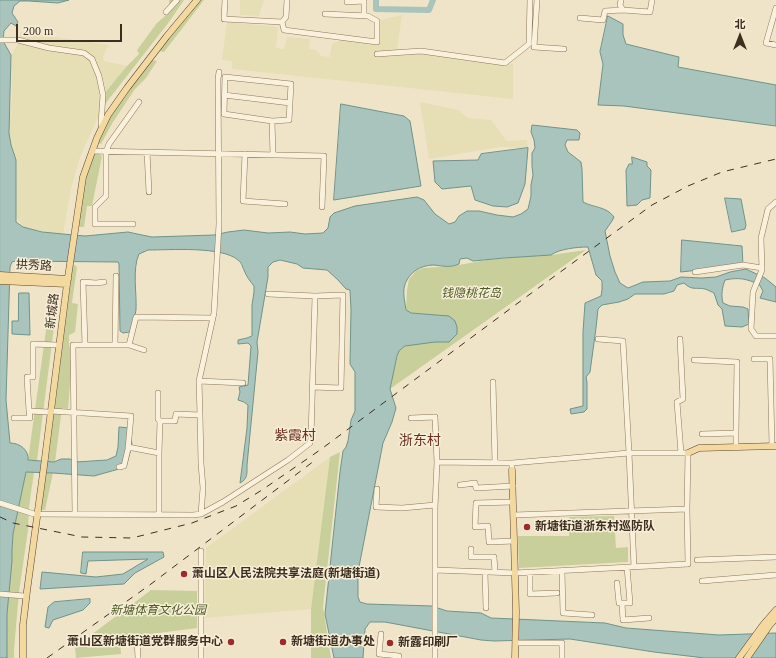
<!DOCTYPE html>
<html>
<head>
<meta charset="utf-8">
<style>
	body { margin:0 }
	#map { position:relative; width:776px; height:658px; overflow:hidden; background:#f0e4c8; font-family:"Times New Roman","Noto Sans SC",serif }
	canvas { display:block }
	.north { position:absolute; left:720px; top:16px; width:40px; height:40px; -webkit-text-stroke:3px #f7eed8; paint-order:stroke; rotate:0deg; font-size:11px; font-weight:700; line-height:16px; text-align:center; color:#3d2e20 }
	.north::after { content:''; display:block; margin:auto; width:14px; height:18px; background:#3d2e20; clip-path:polygon(50% 0,100% 100%,50% 72%,0 100%) }
	.scale { position:absolute; left:16px; top:24px; width:106px; height:18px; box-sizing:border-box; border:2px solid #3d2e20; border-top:0; padding-left:5px; font-size:12px; line-height:14px; white-space:nowrap; color:#3d2e20; -webkit-text-stroke:3px #f7eed8; paint-order:stroke }
</style>
</head>
<body>
<div id="map">
<canvas width="776" height="658"></canvas>
<div class="north">北</div>
<div class="scale">200 m</div>
</div>
<script>
const ctx = document.querySelector('canvas').getContext('2d');
ctx.lineJoin = 'round';
function fillPath(path, color) { ctx.fillStyle = color; ctx.fill(path, 'evenodd'); }
function stroke(path, color, width, dash) { ctx.strokeStyle = color; ctx.lineWidth = width; ctx.lineCap = dash ? 'butt' : 'round'; ctx.setLineDash(dash || []); ctx.stroke(path); }
function drawText(font, color, halo, rows, align = 'center') {
  ctx.font = font + ' "Times New Roman","Noto Sans SC",serif'; ctx.lineWidth = 3; ctx.setLineDash([]); ctx.textBaseline = 'middle'; ctx.strokeStyle = halo; ctx.fillStyle = color; for (const [text, x, y, turn = 0] of rows) {
    ctx.save(); ctx.translate(x, y); ctx.rotate((+turn || 0) * Math.PI / 180); ctx.textAlign = isNaN(turn) ? turn : align; if (halo) ctx.strokeText(text, 0, 0); ctx.fillText(text, 0, 0); ctx.restore();
  }
}
fillPath(new Path2D(`
	M240,0H264L259,16L240,15Z
	M402,15L397,49L513,64V99L232,69V61L222,60L227,22L278,27L276,48L284,49L287,37L310,39L309,49L316,50L321,56L330,57L332,44L346,38L376,42L377,21Z
	M21,32L109,45L103,56L104,61L127,66L103,95L102,108L80,157L71,189L63,234L42,232L23,227L16,217V189L17,178L16,160L11,145L9,133L12,94L11,55L17,45Z
	M420,102L458,110L468,118L491,120L507,141L527,140L528,148L500,147L429,159Z
	M330,457L311,609L204,618L206,548Z`), '#e6deb5');
fillPath(new Path2D(`
	M169,0H184L169,22L102,108L103,95L127,66L139,54L137,50L157,23L170,12Z
	M199,0H204L164,52L159,51Z
	M152,60L157,61L146,78L135,89L113,122L101,144L97,143L112,114L141,73Z
	M97,153L102,156L92,206H87L84,227H78L85,179L94,154Z
	M586,250L390,389L392,377L399,351L449,316L411,313L406,310L407,290L409,279L416,271L423,268L453,266L487,260L530,256L551,255Z
	M73,264L77,267L72,303L78,304L75,332L69,335V346L73,347L68,409L62,408L55,462L48,461Z
	M51,294L58,296L37,460H28Z
	M340,452L323,607L331,658H311V609L330,457Z
	M26,472H34L29,507L28,530L19,592L14,650V658H7V614L12,561V550L13,534Z
	M46,473H53L45,510L40,509Z
	M614,516L616,548L628,547V562L519,568L518,536H569V517Z
	M151,590L197,591V628L120,638L121,654L76,658L75,647Z`), '#c9cf9b');
const water = new Path2D(`
	M0,0H69L58,3L29,1H20L14,6L12,13L18,22L16,26L11,23L4,31L3,41L11,55L9,133L11,145L16,160V222L23,227L42,232L63,234L85,236L128,232L142,235L152,237L214,235L228,232L244,230L268,233L290,232L305,234L323,233L328,228L330,217L334,213L355,206L417,197L424,200L435,214L449,224L455,222L459,216L467,211H479L497,215L513,217L521,214L528,209L531,196V185L533,175L532,166V153L535,148L534,140L531,132L532,125L577,130L580,133L579,140H567L565,145L568,152L581,162L582,169L583,202C594,208 606,206 614,217L612,221L605,231L610,256L615,272L620,283L628,288L643,282L670,281L681,277L701,278L716,277L730,272L746,269L765,278L776,287V302L760,298L763,291L759,284C746,279 739,277 725,280C722,288 721,295 723,303L730,306L743,307L748,309L749,324L742,327L725,326L722,309L718,305L714,293C712,292 708,290 705,289C696,287 692,291 684,283L677,285L674,291L664,294H635L628,299L619,302L602,305L598,309L596,328L590,372L586,377L587,382V409L584,412L571,414L570,409L583,406V332L585,303L601,296L602,290V281L596,275L588,247C577,247 559,249 551,255L504,258L473,261L467,258L460,259L459,264C450,268 443,266 434,265C420,265 407,273 404,288C403,295 405,302 406,310L411,313L449,316L455,321L457,327V334L449,342H435L405,346L399,351L397,356L390,389L396,408L392,422L383,443L358,572V597L360,602L367,604L432,606L447,611L481,613L491,618L605,623L626,628L719,635L776,633V658H705L654,652L570,639L494,641L481,640L385,622H370L365,629L363,658H334L325,614L340,472L343,451L346,447L348,441L351,420L355,411V372L350,364L351,309L350,290L346,289L338,280L327,270L303,268L297,264L280,260L273,262L268,267V277L257,342L258,352L247,465C247,473 248,479 240,483L247,428L248,405L244,402L238,400L240,392L239,387L248,385L251,346L248,343L238,344V340L247,338L252,336V305L254,292V286C250,281 246,276 244,270C242,266 242,263 238,260C222,246 170,250 148,250L139,254C132,269 137,294 136,310C135,317 132,325 130,332L123,333L120,331L119,264L118,262L15,261L12,262L10,267L6,400L10,443C20,443 29,450 28,460L54,462L61,459H70L76,462L107,460L116,456L118,447L119,427L130,428L132,445L126,467L94,476L53,473L26,472L13,534L12,550V561L7,614V658H0Z
	M608,16L623,24V35L626,44L679,57L678,67L776,85V126L624,106L598,105L603,64L600,52Z
	M341,104L404,116L410,121L421,186L334,200Z
	M528,148L525,184L518,203L507,207L493,206L475,200L471,186L442,189L435,182L433,161L478,160L481,154Z
	M632,157L647,162V166L651,170L650,198L642,200L637,205L627,206L626,170L629,164H632Z
	M725,198L741,199L746,225L745,229L732,232Z
	M682,240L742,246L743,265L681,272Z
	M19,293H29L30,335L12,334V321H18Z
	M83,552H163L164,557L135,573L124,584L40,589L42,572L96,577L123,574L148,559L88,561L86,574L81,573Z
	M90,599V603L83,610L53,620L49,628L45,627L48,607L54,602Z`);
fillPath(water, '#a9c4bc');
stroke(water, '#6f938a', 1);
stroke(new Path2D(`
	M376,0V9L429,10L433,0`), '#a9c4bc', 6);
const minor = new Path2D(`
	M225,0L224,19L282,22L284,30L377,42V21L368,16L325,14
	M347,0V2L364,1V15
	M537,0L534,47L564,49
	M621,0L620,5L623,10
	M776,8L766,43L776,45
	M166,12L177,0
	M580,18L603,20L605,11L623,10L650,12L652,0
	M282,22L286,17L287,0
	M0,40H18L49,48L84,53L92,59L99,76L103,95L101,124
	M377,54L421,51L505,63L529,44L530,0
	M225,77L291,84L289,120L272,121L224,114Z
	M224,95L290,103
	M272,121L273,155
	M92,151L324,156L322,207
	M147,152L149,192
	M245,154L243,201L285,204
	M776,202L768,209L761,238L762,270L753,292L751,329L756,336H776
	M133,224H95V207L106,196V152L109,144L139,102
	M695,272L743,265L762,268
	M268,294L315,296L343,295L341,388L313,387
	M598,339L623,341L629,453H688L687,509
	M680,339L683,399L677,402L681,453
	M85,345L83,282L96,283L104,282
	M115,345L116,276
	M129,345L136,317L213,318
	M754,359H770L772,446
	M694,360L737,362L736,433
	M199,381L214,313L219,224L218,79L219,72
	M493,382L495,463
	M158,393V419L160,421
	M51,411L131,416L128,449L124,466L119,467
	M48,412L29,411L27,377H33V344L56,345
	M14,418H30L29,411
	M411,418L435,417L437,462
	M702,434L736,433V447
	M128,447L159,453V515
	M159,453L160,421H175L176,414L200,415
	M512,463L629,453L634,567
	M460,485L475,483L476,488L513,486
	M377,489L376,507L402,508L435,505
	M513,502L476,503L475,527L488,526L489,542L514,541
	M0,503L34,514L193,515L201,514L223,502L288,460L310,443L311,438L315,296
	M75,514L73,345H129L144,350
	M201,514L203,488L201,463L200,415L199,381L243,383
	M471,549V557H494L495,572
	M201,551V658
	M697,560L776,557
	M435,570L515,573L688,564L687,509L514,515
	M562,571L563,613L592,615
	M485,572L486,608
	M530,572V594L557,593
	M702,581L776,575
	M617,583L619,603H630L627,567
	M0,594L24,596
	M622,603L623,620L649,618
	M381,634L379,654L399,656V658
	M137,639L138,658
	M516,643H562V658
	M435,658V508L437,462L512,463V470`);
const major = new Path2D(`
	M0,275L68,279
	M0,281L67,284
	M688,453L699,448L776,446
	M512,470L516,612L515,658
	M23,658V625L27,591L44,466L67,284L83,177L97,138L108,115L127,88L167,36L197,0
	M739,658L763,625L776,610
	M747,658L769,626L776,618`);
stroke(minor, '#8d765c', 6);
stroke(major, '#5b4430', 7);
stroke(minor, '#faf1dc', 5);
stroke(major, '#f3d9a0', 6);
stroke(new Path2D(`
	M0,517L13,523L82,537L132,538L192,523L236,506L262,490L320,450L522,300L652,205L688,186L722,172L776,159
	M47,658L151,584L314,461`), '#3d2e20', 1, [7, 7]);
for (const [x, y, r, color] of [
	[527,527,4,"#9e2a2b"],
	[184,574,4,"#9e2a2b"],
	[231,642,4,"#9e2a2b"],
	[283,642,4,"#9e2a2b"],
	[390,643,4,"#9e2a2b"]
]) { const dot = new Path2D(); dot.arc(x, y, r, 0, 2 * Math.PI); ctx.fillStyle = color; ctx.fill(dot); stroke(dot, '#f7eed8', 1.5); }
drawText('12px', '#3d2e20', '#f7eed8', [
	["拱秀路",34,266,3],
	["新城路",53,311,-83]
]);
drawText('italic 12px', '#4d5a26', '#f7eed8', [
	["钱隐桃花岛",471,294],
	["新塘体育文化公园",158,611]
]);
drawText('bold 12px', '#3d2e20', '#f7eed8', [
	["新塘街道浙东村巡防队",535,527],
	["萧山区人民法院共享法庭(新塘街道)",192,574],
	["萧山区新塘街道党群服务中心",223,642,"right"],
	["新塘街道办事处",291,642],
	["新露印刷厂",398,643]
], 'left');
drawText('14px', '#6b2e1e', '#f7eed8', [
	["紫霞村",295,436],
	["浙东村",420,441]
]);
</script>
</body>
</html>
